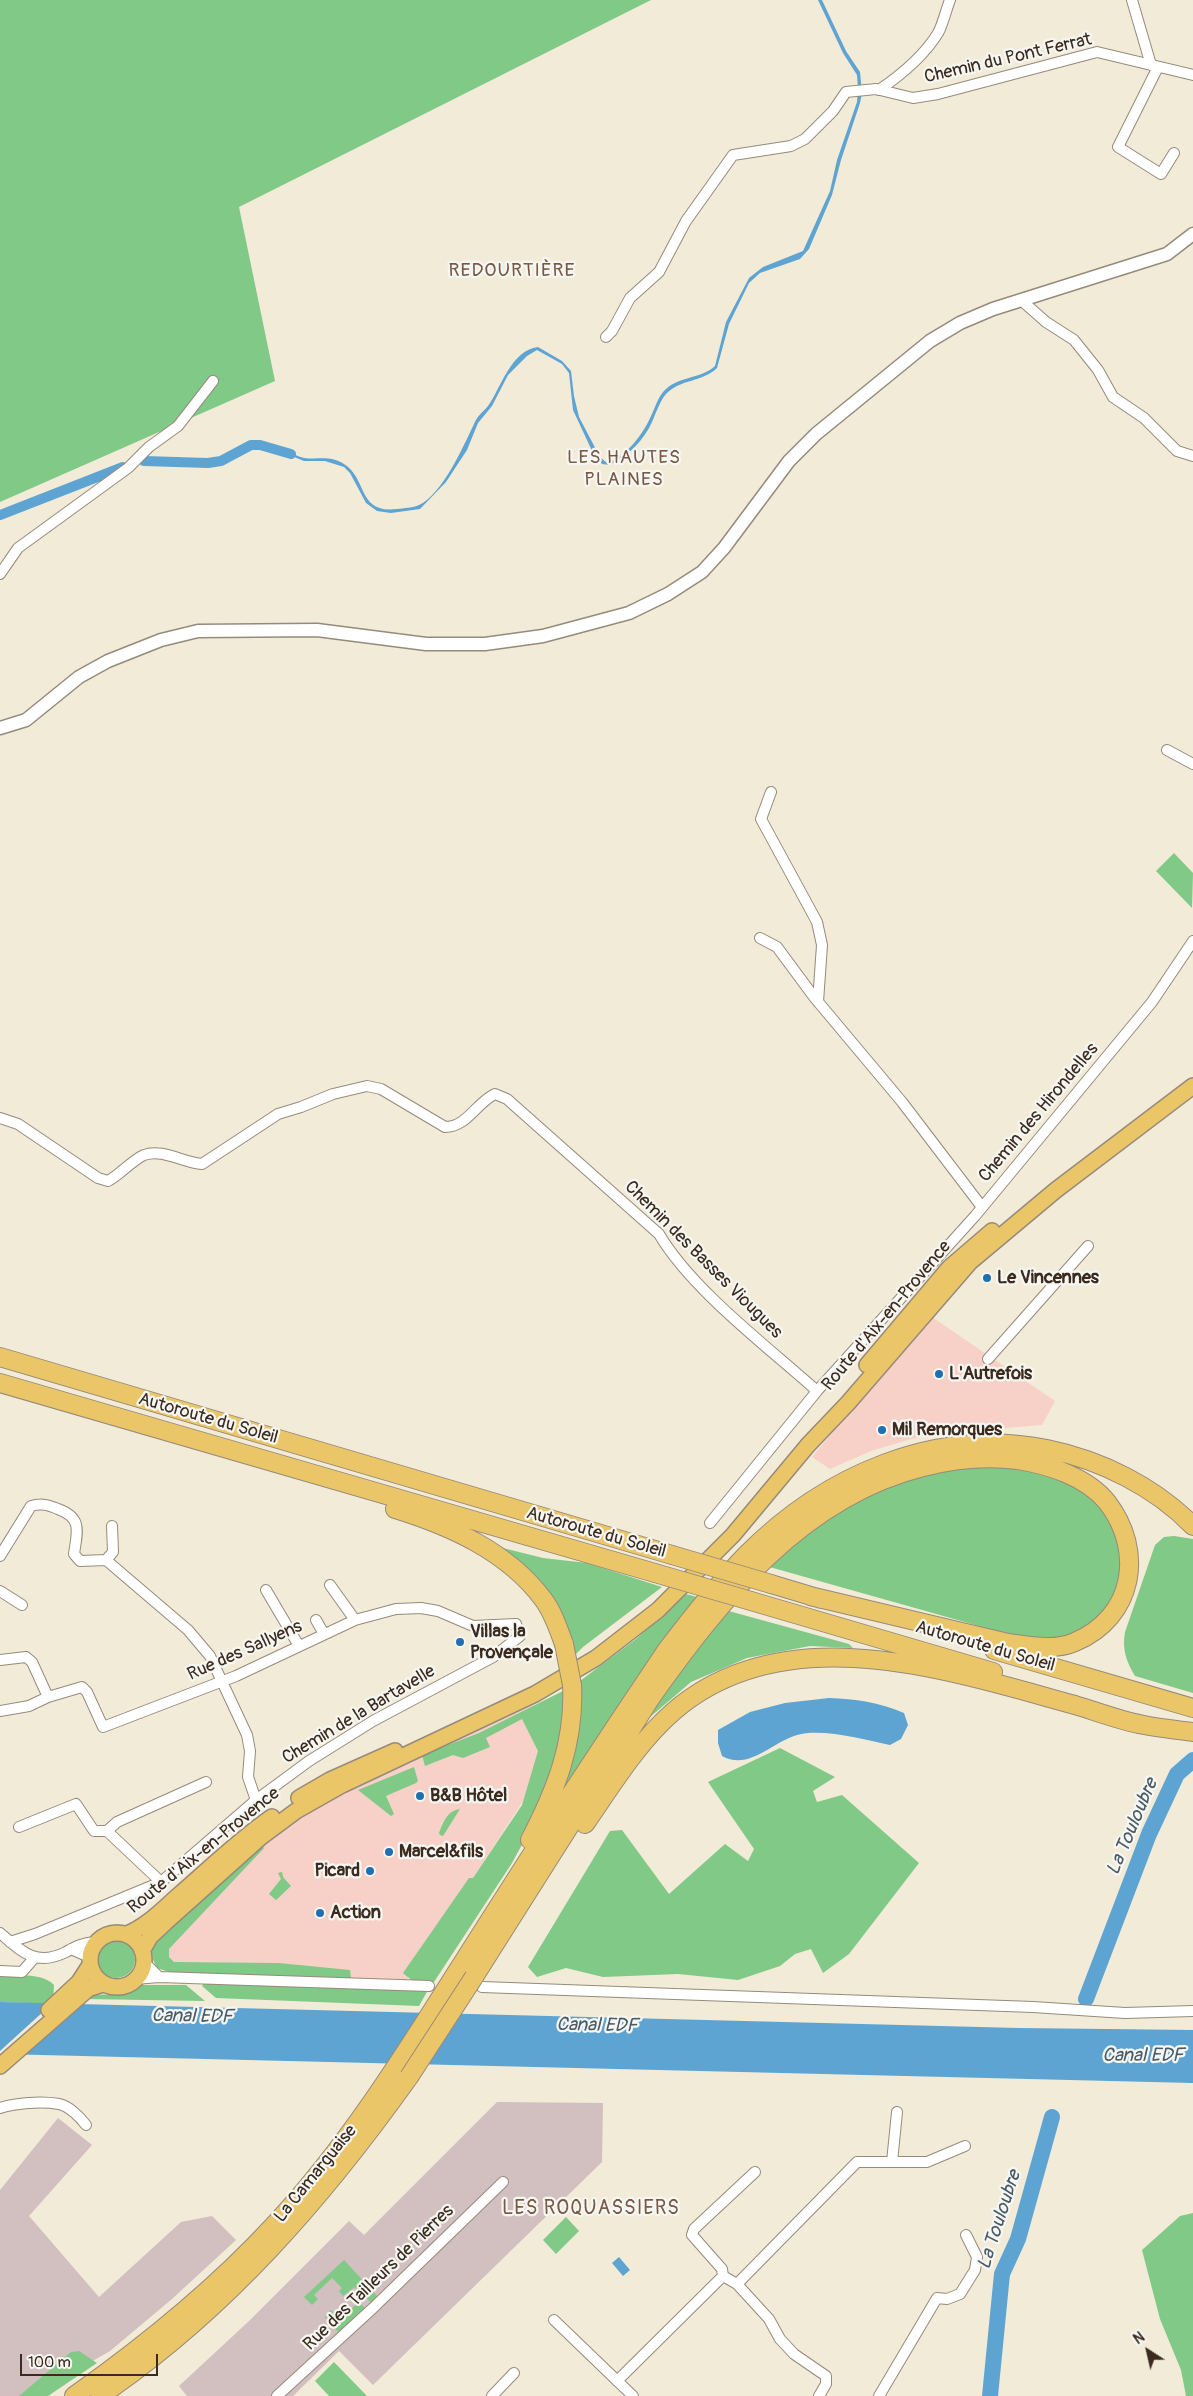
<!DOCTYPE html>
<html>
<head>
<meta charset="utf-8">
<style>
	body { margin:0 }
	#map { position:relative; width:1193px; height:2396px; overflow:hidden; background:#f2ebd8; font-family:Pangolin,sans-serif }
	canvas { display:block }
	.north { position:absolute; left:1123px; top:2326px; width:50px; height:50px; -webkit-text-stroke:4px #f6f6f2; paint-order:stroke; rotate:325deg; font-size:14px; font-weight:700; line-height:20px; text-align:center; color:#3b2a1e }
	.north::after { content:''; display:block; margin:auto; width:18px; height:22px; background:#3b2a1e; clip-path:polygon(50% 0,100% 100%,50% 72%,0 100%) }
	.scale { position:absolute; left:20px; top:2354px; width:138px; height:22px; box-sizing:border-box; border:2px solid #3b2a1e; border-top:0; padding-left:6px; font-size:15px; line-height:18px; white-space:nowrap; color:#3b2a1e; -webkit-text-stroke:4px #f6f6f2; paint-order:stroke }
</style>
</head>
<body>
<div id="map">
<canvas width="1193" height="2396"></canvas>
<div class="north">N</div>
<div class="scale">100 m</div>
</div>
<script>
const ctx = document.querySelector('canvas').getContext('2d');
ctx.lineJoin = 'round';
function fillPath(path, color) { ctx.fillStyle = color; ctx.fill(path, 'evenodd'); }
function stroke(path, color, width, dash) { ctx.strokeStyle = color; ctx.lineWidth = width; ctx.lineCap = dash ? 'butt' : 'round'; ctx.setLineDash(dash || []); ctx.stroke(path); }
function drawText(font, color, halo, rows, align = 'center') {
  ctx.font = font + ' Pangolin,sans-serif'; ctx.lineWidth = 4.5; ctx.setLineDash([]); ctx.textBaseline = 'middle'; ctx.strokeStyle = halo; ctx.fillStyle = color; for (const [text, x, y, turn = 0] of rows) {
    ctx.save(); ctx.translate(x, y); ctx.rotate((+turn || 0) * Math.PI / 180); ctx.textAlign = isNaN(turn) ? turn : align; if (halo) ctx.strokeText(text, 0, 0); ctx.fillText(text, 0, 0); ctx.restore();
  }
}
fillPath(new Path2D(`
	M929,1315L1055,1401L1042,1425L925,1435L871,1451L830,1469L812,1457Z
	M532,1706L553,1755L406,1981L169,1972L151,1958L261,1845L323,1803L381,1773Z`), '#f7d1c7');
fillPath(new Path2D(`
	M497,2102L603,2103L602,2162L373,2385L339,2351L293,2396H187L179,2386L248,2322L349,2221L364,2235Z
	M58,2118L92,2145L29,2216L99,2297L181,2222L212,2216L236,2240L172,2299L110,2351L32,2396H0V2190Z`), '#d2bfc0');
fillPath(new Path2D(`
	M0,0H651L239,207L275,381L0,502Z
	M1174,853L1193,873L1192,908L1156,871Z
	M963,1467C993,1467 1024,1466 1053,1476C1105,1494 1136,1548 1112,1600C1103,1619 1083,1634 1063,1638C1051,1641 1037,1639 1025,1639L766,1566C804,1534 845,1502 892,1484C914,1475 939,1472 963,1467Z
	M473,1532L503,1548L543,1558L587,1563L662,1587L583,1647L576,1654L567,1630Z
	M1174,1536L1193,1539V1693L1135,1676C1126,1661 1122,1649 1125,1632L1155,1545L1164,1537Z
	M686,1594L697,1597L633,1683L555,1805L578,1721L580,1681L636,1639Z
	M725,1610L849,1644L853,1648L810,1646L747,1658L691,1682L642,1724Z
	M569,1688L567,1732L532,1826L512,1863L432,1985L416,1984L403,1973L469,1878H473L522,1805L538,1751L522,1719L486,1738L490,1747L463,1758L453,1755L425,1766L422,1755L479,1733Z
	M780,1748L835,1777L813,1791L817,1802L842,1795L919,1863L849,1954L823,1973L811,1949L795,1954L780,1966L738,1980L678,1974L603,1977L566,1968L537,1977L528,1967L610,1831L622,1830L669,1894L725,1844L748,1861L754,1849L708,1782Z
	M414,1767L418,1781L416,1783L386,1796L394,1814L391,1816L358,1790Z
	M460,1809L443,1836L440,1835L439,1833C444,1821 447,1811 460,1809Z
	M261,1845L264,1848L169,1949V1957L174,1962L279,1963L350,1970L351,1978L169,1972L157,1968C150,1955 150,1948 159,1935Z
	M282,1872L283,1877L291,1886L276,1900L269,1894L281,1879L278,1873Z
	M97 1959a19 19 0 1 1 38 0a19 19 0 1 1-38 0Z
	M0,1976C17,1976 42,1972 54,1985L53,2004L0,2002Z
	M204,1983L428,1990L419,2006L216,1998L202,1986Z
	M142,1985H186L205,2001L84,1999C106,1989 122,2001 142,1985Z
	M1193,2213V2396H1186L1181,2370L1160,2319L1142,2250L1180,2216Z
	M566,2217L579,2231L556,2254L543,2240Z
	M344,2260L378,2297L372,2303L355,2287L343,2296L339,2291L342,2288L332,2278L314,2295L318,2299L312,2305L304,2297Z
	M359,2302L366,2309L340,2334L325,2317L331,2310L337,2317L340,2315L342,2317Z
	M79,2351L97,2363L48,2396H19L71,2352Z
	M334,2362L367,2396H329L315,2381Z`), '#80c986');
fillPath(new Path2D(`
	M818,0H822L846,51L860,72L862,93L860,103L841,160L832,195L809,249L800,259L760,273L749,283L729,324L717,368C703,382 680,379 666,394C660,401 656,413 652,422C644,440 628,456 610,465L602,464L595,455L594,459L593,453L573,410L569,373L562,364L537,350L527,356L508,375L492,406L478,423L467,450L446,482L420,509L391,513L377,511L366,503L350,473L344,467L325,461H304L272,448C284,446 291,455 304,458C318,460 330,455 344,464C368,479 357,514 397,509C404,508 413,508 419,505C442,495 464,445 474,424C477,416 483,412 488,406C501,388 511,350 538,347L562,361L571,371L574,396L579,417L600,457L607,463C627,456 643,434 651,416C656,406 658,396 666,389C680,376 701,379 715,366L726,322L749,278L763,267L803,251L830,191L837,160L857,102L858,88L857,75L843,53Z
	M829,1698C855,1699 879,1702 904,1713L908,1725L901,1739L890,1745C864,1740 823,1728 797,1735C772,1742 749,1771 722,1756L718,1743V1730L750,1712L785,1703Z
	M0,2002L1019,2028L1193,2030V2083L0,2054Z
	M619,2257L630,2270L623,2276L612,2263Z`), '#5da4d3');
fillPath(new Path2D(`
	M55,2001L80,2002L0,2057V2051Z`), '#f2ebd8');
stroke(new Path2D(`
	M144,461L208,463L221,461L251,445H260L291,454
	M0,515L123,467`), '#5da4d3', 10);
stroke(new Path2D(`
	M1086,1999L1149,1834L1177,1774L1193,1760
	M990,2396L1002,2274L1018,2239L1052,2117`), '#5da4d3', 16);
const minor = new Path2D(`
	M1132,0L1151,65
	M1158,67L1118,147L1161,174L1174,153
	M879,90C901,75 924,56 938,33C943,24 946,10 950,0
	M1021,300L1046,322L1074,340L1098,370L1113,397L1144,418L1177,451L1193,456
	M606,337L612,331L630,298L659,272L686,221L733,155L791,146L805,139L833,111L846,92L876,89L913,98L938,94L1097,52L1193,75
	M0,574L18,548L128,468L149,447L178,426L213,381
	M1167,750L1193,764
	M771,792L761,819L817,922L822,945L818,1002
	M760,938L777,947L814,997L902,1102L982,1207
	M0,1118L18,1124L98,1178L108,1181C121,1174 131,1161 144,1155C162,1148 184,1163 202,1164L278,1114L301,1107L333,1094L367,1086L381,1089L445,1127C467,1127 476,1103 495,1094L507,1099L659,1234C692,1290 768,1347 817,1391
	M988,1359L1088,1246
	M710,1523L817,1391L975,1216L1152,1002L1193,941
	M0,1556L31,1506C42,1503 48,1505 58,1509C83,1518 77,1532 74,1554L80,1561L106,1560L113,1552L112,1526
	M106,1560L188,1630L210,1656L247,1735L250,1751L248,1777L256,1800
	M330,1585L355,1620
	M266,1590L299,1646
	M0,1591L22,1605
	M316,1620L324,1634
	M0,1660L26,1657L32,1662L48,1697
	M0,1711L29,1706L48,1697L82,1687L87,1692L103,1727L236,1676L355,1620L396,1609L421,1608L438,1611L473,1626L516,1624L520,1636L493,1657L373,1721L309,1761L256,1800L161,1882L35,1934L10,1942
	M19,1827L76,1804L94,1831H107
	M161,1882L107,1831L117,1822L206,1782
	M0,1933C22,1952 36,1967 66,1952C76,1946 83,1943 95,1942
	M71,1949L89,1957
	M144,1962L159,1977
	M0,1971L22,1972L35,1957
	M135,1979L159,1977L429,1986
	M482,1987L1033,2007L1125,2013L1193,2011
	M0,2108C16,2103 41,2101 59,2104C69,2106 80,2117 86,2125
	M892,2162H927L965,2146
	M723,2276L722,2269L692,2235L694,2229L755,2172
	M737,2284L769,2319L780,2339L794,2354L826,2376V2384L819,2396
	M554,2320L633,2396
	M617,2381L723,2276L737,2284L857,2162H892L897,2112
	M277,2396L373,2308L503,2182
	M492,2396L514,2373
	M879,2396L937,2298L947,2299L960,2294L975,2270L977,2257L966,2235`);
const tertiary = new Path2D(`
	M0,728L26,720L79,677L108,661L161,640L198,631L317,630L426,644H485L543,636L629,613L668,594L702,572L724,548L789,461L816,434L930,341L960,323L993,309L1167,254L1193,234`);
const primary = new Path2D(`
	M867,1365L949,1268L992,1231
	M299,1798L330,1780L395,1751
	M90 1960a27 27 0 1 1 54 0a27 27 0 1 1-54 0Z
	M127,1934C147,1926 163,1909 179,1895C210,1868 239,1840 272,1817
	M142,1951L150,1937L166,1922L261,1837L296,1811L342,1785L535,1694L596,1658L658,1610L733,1535L808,1445L848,1403L970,1262L1056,1190L1193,1086
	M49,2010L79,1982L90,1965
	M0,2066L88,1989L103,1984`);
const motorway = new Path2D(`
	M0,1357L672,1555
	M0,1383L655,1573
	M395,1509C450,1526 507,1551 543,1599C553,1612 558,1628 564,1644
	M771,1584L821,1599
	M751,1601L993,1672
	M994,1650L1193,1708
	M585,1824C612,1785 638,1742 674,1711C786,1615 950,1671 1075,1705C1098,1712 1121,1721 1144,1725C1160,1728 1177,1730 1193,1732
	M530,1840C556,1790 575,1742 572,1685
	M474,1977L652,1696C721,1599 802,1497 923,1467C955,1459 986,1456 1018,1460C1049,1465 1087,1477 1107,1502C1145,1551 1134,1617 1075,1642C1055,1651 1030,1646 1008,1643L810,1596
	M74,2396C146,2345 215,2289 275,2224C357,2136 419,2031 484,1929C543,1836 604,1743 666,1651C691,1618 717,1585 746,1555C825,1475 935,1427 1047,1449C1101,1460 1155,1487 1193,1526
	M100,2396C225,2311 322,2199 409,2077`);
stroke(minor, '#968a7b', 12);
stroke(tertiary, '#968a7b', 15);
stroke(primary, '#968a7b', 18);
stroke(motorway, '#968a7b', 20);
stroke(minor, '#fff', 10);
stroke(tertiary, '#fff', 12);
stroke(primary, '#ebc669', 15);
stroke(motorway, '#ebc669', 18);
const motorwayBridge = new Path2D(`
	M672,1555L771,1584
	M655,1573L751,1601
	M564,1644L572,1685
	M409,2077L474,1977`);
stroke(motorwayBridge, '#968a7b', 20, []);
stroke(motorwayBridge, '#ebc669', 18);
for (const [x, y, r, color] of [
	[987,1278,5,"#1f6fb2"],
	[939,1374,5,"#1f6fb2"],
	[882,1430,5,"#1f6fb2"],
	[460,1642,5,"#1f6fb2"],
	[420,1796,5,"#1f6fb2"],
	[389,1852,5,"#1f6fb2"],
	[370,1871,5,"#1f6fb2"],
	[320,1913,5,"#1f6fb2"]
]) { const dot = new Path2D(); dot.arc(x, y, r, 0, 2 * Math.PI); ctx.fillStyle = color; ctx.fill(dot); stroke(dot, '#f6f6f2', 2); }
drawText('18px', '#3b2a1e', '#f6f6f2', [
	["Chemin du Pont Ferrat",1008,59,-13],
	["Chemin des Hirondelles",1039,1113,-50],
	["Chemin des Basses Viougues",703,1260,45],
	["Route d'Aix-en-Provence",887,1316,-50],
	["Autoroute du Soleil",208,1419,16],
	["Autoroute du Soleil",596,1533,16],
	["Autoroute du Soleil",985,1647,16],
	["Rue des Sallyens",245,1651,-24],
	["Chemin de la Bartavelle",359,1715,-31],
	["Route d'Aix-en-Provence",204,1851,-39],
	["La Camarguaise",316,2174,-51],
	["Rue des Tailleurs de Pierres",379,2278,-44]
]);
drawText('bold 18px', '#3b2a1e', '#f6f6f2', [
	["Le Vincennes",997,1278],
	["L'Autrefois",949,1374],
	["Mil Remorques",892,1430],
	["Villas la",470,1632],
	["Provençale",470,1653],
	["B&B Hôtel",430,1796],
	["Marcel&fils",399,1852],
	["Picard",360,1871,"right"],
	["Action",330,1913]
], 'left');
ctx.letterSpacing = '1px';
drawText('19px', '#785944', '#f6f6f2', [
	["REDOURTIÈRE",512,271],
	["LES HAUTES",624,458],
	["PLAINES",624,480]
]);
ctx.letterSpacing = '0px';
drawText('italic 19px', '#495b66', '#f6f6f2', [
	["La Touloubre",1133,1827,-67],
	["Canal EDF",192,2017,1],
	["Canal EDF",597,2026,1],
	["Canal EDF",1143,2056],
	["La Touloubre",1000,2220,-72]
]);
ctx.letterSpacing = '1px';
drawText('20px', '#785944', '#f6f6f2', [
	["LES ROQUASSIERS",591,2209]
]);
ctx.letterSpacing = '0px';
</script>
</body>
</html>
